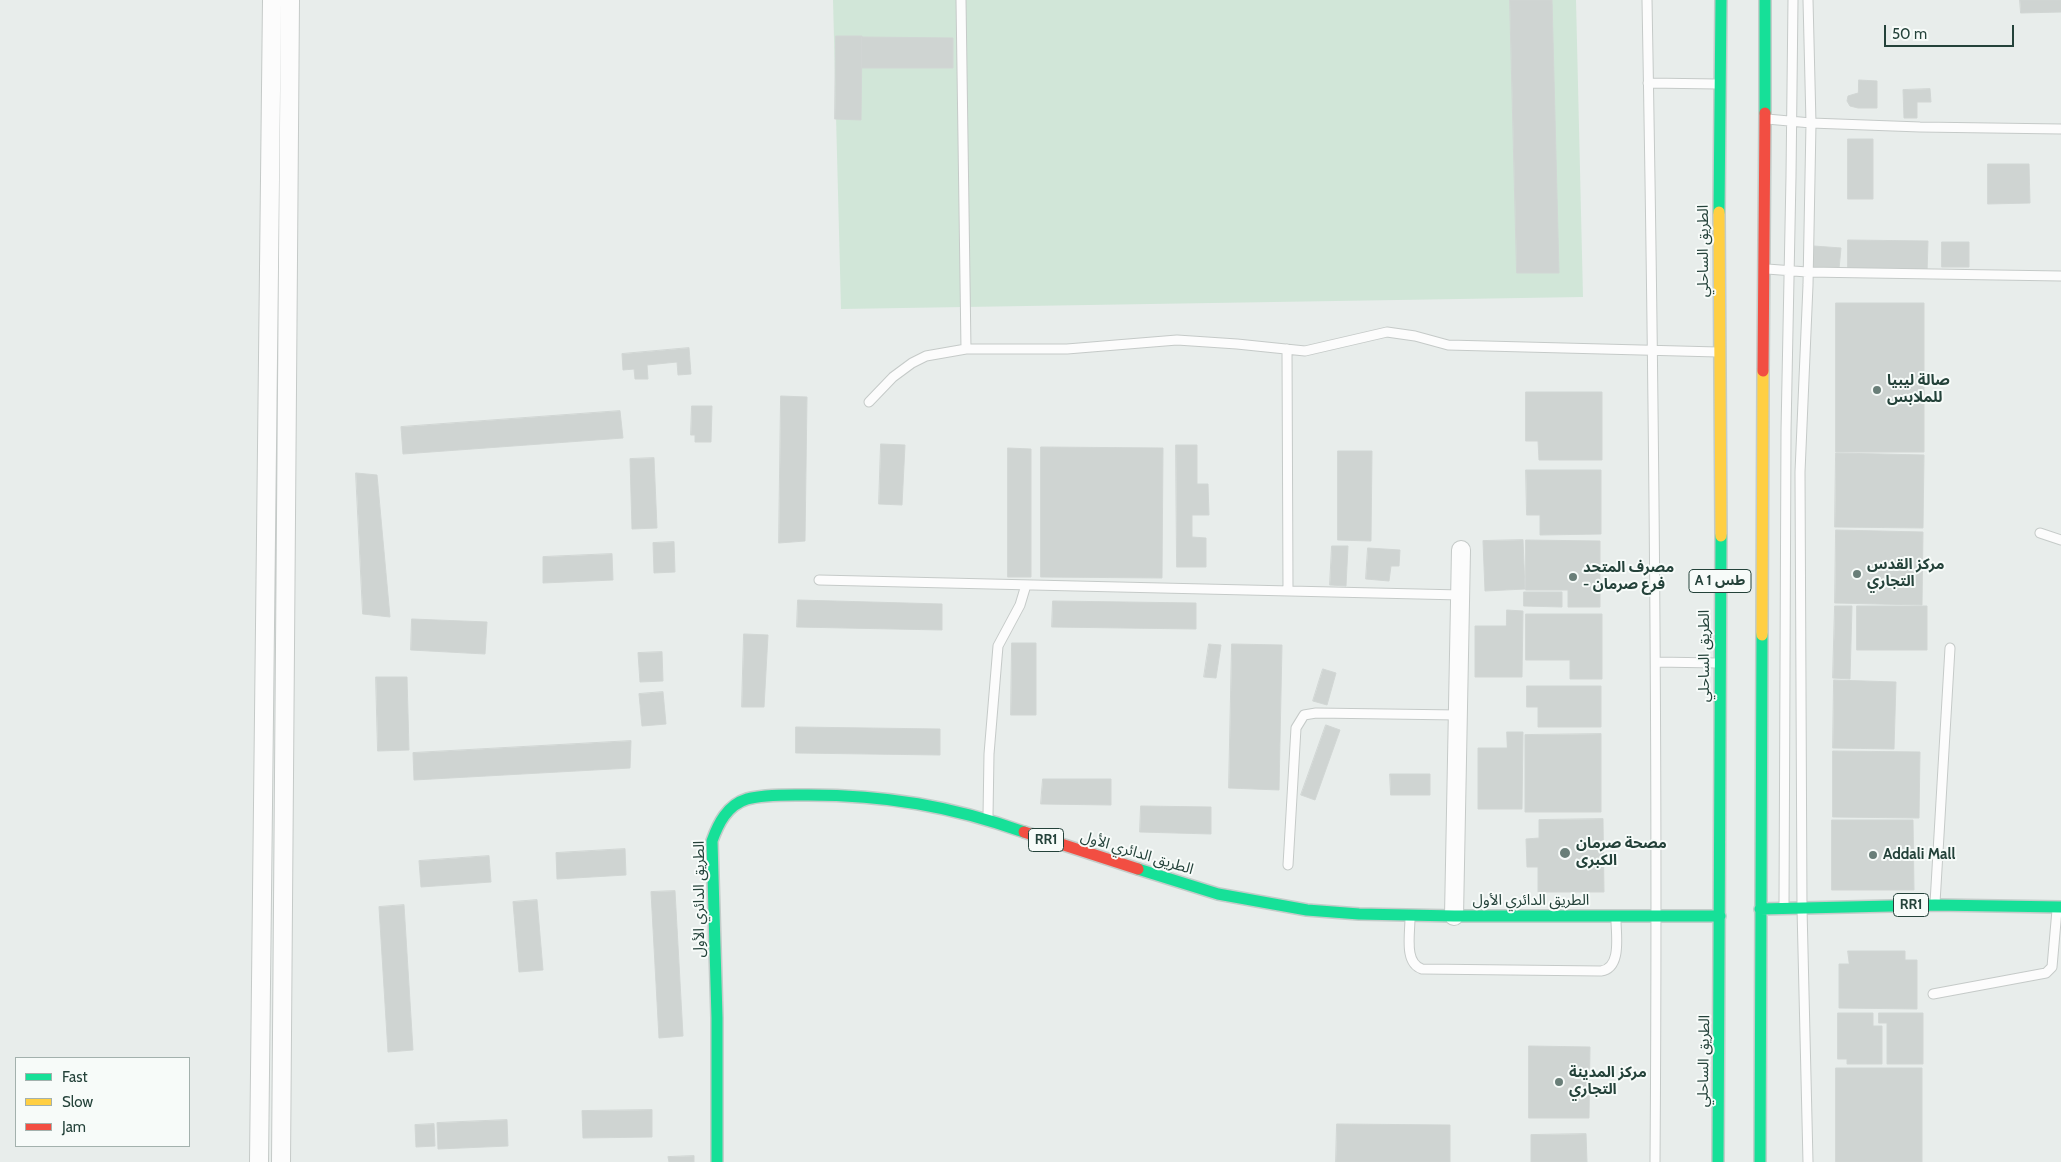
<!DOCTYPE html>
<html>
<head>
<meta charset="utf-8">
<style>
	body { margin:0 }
	#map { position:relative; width:2061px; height:1162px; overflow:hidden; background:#e8edeb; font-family:Cabin,sans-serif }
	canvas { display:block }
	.legend { position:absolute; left:15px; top:1057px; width:175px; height:90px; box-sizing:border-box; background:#f7fbf9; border:1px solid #a3b1ad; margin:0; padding:6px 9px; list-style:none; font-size:15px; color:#24423a }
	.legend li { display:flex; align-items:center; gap:10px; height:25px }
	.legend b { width:25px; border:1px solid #a3b1ad }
	.scale { position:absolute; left:1884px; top:25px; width:130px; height:22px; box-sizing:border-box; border:2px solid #24423a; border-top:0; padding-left:6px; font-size:15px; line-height:18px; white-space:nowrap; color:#24423a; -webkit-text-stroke:4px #f7fbf9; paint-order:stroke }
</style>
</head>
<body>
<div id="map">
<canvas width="2061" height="1162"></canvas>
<ul class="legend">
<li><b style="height:6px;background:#16e098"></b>Fast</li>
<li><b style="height:6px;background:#ffcf43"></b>Slow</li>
<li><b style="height:6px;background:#f24e42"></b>Jam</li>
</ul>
<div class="scale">50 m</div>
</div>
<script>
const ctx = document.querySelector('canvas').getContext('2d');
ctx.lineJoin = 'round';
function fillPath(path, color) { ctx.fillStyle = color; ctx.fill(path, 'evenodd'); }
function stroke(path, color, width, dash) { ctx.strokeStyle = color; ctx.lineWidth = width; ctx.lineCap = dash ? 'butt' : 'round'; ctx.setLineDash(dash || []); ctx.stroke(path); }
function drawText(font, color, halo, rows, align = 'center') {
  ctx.font = font + ' Cabin,"Noto Sans Arabic",sans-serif'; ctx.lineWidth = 4; ctx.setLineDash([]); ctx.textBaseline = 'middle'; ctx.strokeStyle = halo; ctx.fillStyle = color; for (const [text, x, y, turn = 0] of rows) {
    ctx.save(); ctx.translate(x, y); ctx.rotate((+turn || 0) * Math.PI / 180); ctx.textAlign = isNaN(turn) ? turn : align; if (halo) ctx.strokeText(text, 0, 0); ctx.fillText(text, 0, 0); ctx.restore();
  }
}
fillPath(new Path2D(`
	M833,0H1576L1583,297L841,309Z`), '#d1e6d8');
const building = new Path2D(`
	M1510,0H1552L1559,273H1517Z
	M2020,0H2061V12L2021,13Z
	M836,36H862L861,120L835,119Z
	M862,37L953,38V68H862Z
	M1859,80L1877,81V108H1858L1850,106L1847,101L1848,96L1858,93Z
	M1930,89L1931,102H1917V118H1904L1903,90Z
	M1848,139H1873V199H1848Z
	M1988,164H2029L2030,203L1988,204Z
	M1848,240L1928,241L1927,274L1848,272Z
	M1942,242H1969V267H1942Z
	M1814,246L1841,248L1839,269L1812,267Z
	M1836,303H1924V452H1836Z
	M689,348L691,374L678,375L677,362L647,365L648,379H635L634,369L623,370L622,354Z
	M1526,392H1602V460H1539L1538,441H1526Z
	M781,396L807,397L805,541L779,543Z
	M692,406H712L711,442H695V435H691Z
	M620,411L623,438L403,454L401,427Z
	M881,444L905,445L902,505L879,504Z
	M1176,445H1197V484H1208L1209,515H1192V537L1206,538V567H1177Z
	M1041,447L1163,448L1162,578L1041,577Z
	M1008,448L1031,449V577H1008Z
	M1338,451H1372L1371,541L1338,540Z
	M1836,453L1924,455L1923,528L1835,527Z
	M654,458L657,528L632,529L630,459Z
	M1526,470H1601V534L1540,535V515H1527Z
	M356,473L377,475L390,617L363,614Z
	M1836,530L1923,532L1922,605L1835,603Z
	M1523,540L1525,589L1485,591L1483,541Z
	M1526,540L1600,541V607H1568V590H1526Z
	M674,542L675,572L654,573L653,543Z
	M1332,546H1348L1346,586L1330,585Z
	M1368,548L1400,550L1399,566H1391L1389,581L1366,579Z
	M612,554L613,580L543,583V557Z
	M1524,592H1562V607L1524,606Z
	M798,600L942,604V630L797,627Z
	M1053,601L1196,603V629L1052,627Z
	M1835,606H1852L1850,679L1833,678Z
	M1857,606H1927V650H1857Z
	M1507,610L1523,611L1522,677H1475V626H1506Z
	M1526,614H1602V679H1570V660H1526Z
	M412,619L487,622L485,654L411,650Z
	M744,634L768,635L764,707H742Z
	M1012,643H1036V715H1011Z
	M1209,644L1221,645L1216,678L1204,677Z
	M1232,644L1282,645L1279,790L1229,788Z
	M662,652L663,681L640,682L638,653Z
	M1323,669L1336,673L1327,705L1313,701Z
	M376,677H407L409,750L378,751Z
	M1834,680L1896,682L1894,749L1833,748Z
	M1527,686H1601V727H1538V707H1527Z
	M663,692L666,724L642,726L639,694Z
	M1326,725L1340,730L1315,800L1301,795Z
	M796,727L940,729V755L796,753Z
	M1507,732H1523L1522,809H1478V748H1507Z
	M1601,734V812H1525V735Z
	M631,741L630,768L414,780L413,753Z
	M1833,751L1920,752L1919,818L1833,817Z
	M1390,774H1430V795H1391Z
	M1043,779H1111V805L1041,804Z
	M1141,806L1211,807V834L1140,832Z
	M1603,819L1604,892H1538V867H1527L1526,839L1539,838V820Z
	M1832,820H1913L1914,890H1832Z
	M625,849L626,875L557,879L556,853Z
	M489,856L491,882L421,887L419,861Z
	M675,891L683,1036L659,1038L651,892Z
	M537,900L543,970L519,972L513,902Z
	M404,905L413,1050L388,1052L379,907Z
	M1848,951H1905V960H1917V1009L1839,1008V964H1849Z
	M1838,1013H1873V1026H1882V1064H1847V1059H1838Z
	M1879,1013H1923V1064H1887V1023H1879Z
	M1529,1046L1590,1047L1589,1118H1529Z
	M1836,1068H1922V1162H1836Z
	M652,1110V1137L583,1138L582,1111Z
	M507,1120L508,1146L438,1149L437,1123Z
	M434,1124L435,1146L416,1147L415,1125Z
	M1337,1124L1450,1125V1162H1336Z
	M1586,1134L1587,1162H1531V1135Z
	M694,1156V1162H669L668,1157Z`);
fillPath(building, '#cfd4d2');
stroke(building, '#d1d6d4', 1);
const lane = new Path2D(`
	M961,0L966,349
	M1647,0C1654,387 1658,775 1655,1162
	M1648,83L1718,84
	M1767,119L1811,123L1920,127L2061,129
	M1767,269L1807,272L2061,276
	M1287,349L1288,591
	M869,402L893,377L912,363L926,356L966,349H1067L1177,340L1237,344L1305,351L1387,332L1415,336L1448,345L1718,352
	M2040,533L2061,540
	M819,580L1461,595
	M1656,662L1717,663
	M988,816L989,754L998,646L1020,605L1026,585
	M1288,865L1296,728L1304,715L1316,713L1458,715
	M1935,903L1950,648
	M1784,905L1786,431L1791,176L1793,0
	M1410,918C1410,935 1404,963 1422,969L1601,971C1622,968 1616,935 1616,920
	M1933,994L2046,973L2052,967L2057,910
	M1808,1162L1802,908L1800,472L1808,285L1811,123L1808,0`);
const street = new Path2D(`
	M1454,916L1461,550
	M259,1162L272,0
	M281,1162L290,0`);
const fast = new Path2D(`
	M1765,113V0
	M1719,212L1721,0
	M1138,869L1218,894L1307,910L1359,914L1454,916H1720
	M1760,909L1935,905L2061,907
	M717,1162V1018L712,841C718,824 727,805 747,799C764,794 790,795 808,795C885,795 951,806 1024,832
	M1718,1162L1721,536
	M1760,1162L1762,635`);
const slow = new Path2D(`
	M1719,212L1721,536
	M1762,635L1763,371`);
const jam = new Path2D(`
	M1763,371L1765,113
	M1024,832L1138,869`);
stroke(lane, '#c5cac8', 11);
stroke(street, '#c5cac8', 20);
stroke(fast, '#c3ccc9', 14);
stroke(slow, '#c3ccc9', 14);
stroke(jam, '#c3ccc9', 14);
stroke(lane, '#fcfcfc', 9);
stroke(street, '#fcfcfc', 18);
stroke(fast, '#16e098', 11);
stroke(slow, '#ffcf43', 11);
stroke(jam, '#f24e42', 11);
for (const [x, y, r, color] of [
	[1877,390,5,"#697e78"],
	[1857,574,5,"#697e78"],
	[1573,577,5,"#697e78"],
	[1565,853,6,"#697e78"],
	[1873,855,5,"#697e78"],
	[1559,1082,5,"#697e78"]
]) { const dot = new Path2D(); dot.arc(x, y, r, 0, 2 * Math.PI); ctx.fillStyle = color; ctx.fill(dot); stroke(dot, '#f7fbf9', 2); }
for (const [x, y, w] of [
	[1720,581,62],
	[1046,840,35],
	[1911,905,35]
]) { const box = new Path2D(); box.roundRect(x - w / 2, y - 11.5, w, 23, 4); ctx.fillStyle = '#f7fbf9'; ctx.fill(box); stroke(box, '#24423a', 1); }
drawText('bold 14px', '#24423a', null, [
	["A 1 طس",1720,581],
	["RR1",1046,840],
	["RR1",1911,905]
]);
drawText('15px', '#24423a', '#f7fbf9', [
	["الطريق الساحلي",1704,251,-90],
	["الطريق الساحلي",1705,656,-90],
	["الطريق الدائري الأول",1137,853,17],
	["الطريق الدائري الأول",700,899,-90],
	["الطريق الدائري الأول",1531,901],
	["الطريق الساحلي",1704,1061,-89]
]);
drawText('bold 15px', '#24423a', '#f7fbf9', [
	["صالة ليبيا",1887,381],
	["للملابس",1887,398],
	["مركز القدس",1867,565],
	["التجاري",1867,582],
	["مصرف المتحد",1583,568],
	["- فرع صرمان",1583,585],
	["مصحة صرمان",1576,844],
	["الكبرى",1576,861],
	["Addali Mall",1883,855],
	["مركز المدينة",1569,1073],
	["التجاري",1569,1090]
], 'left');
</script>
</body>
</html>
